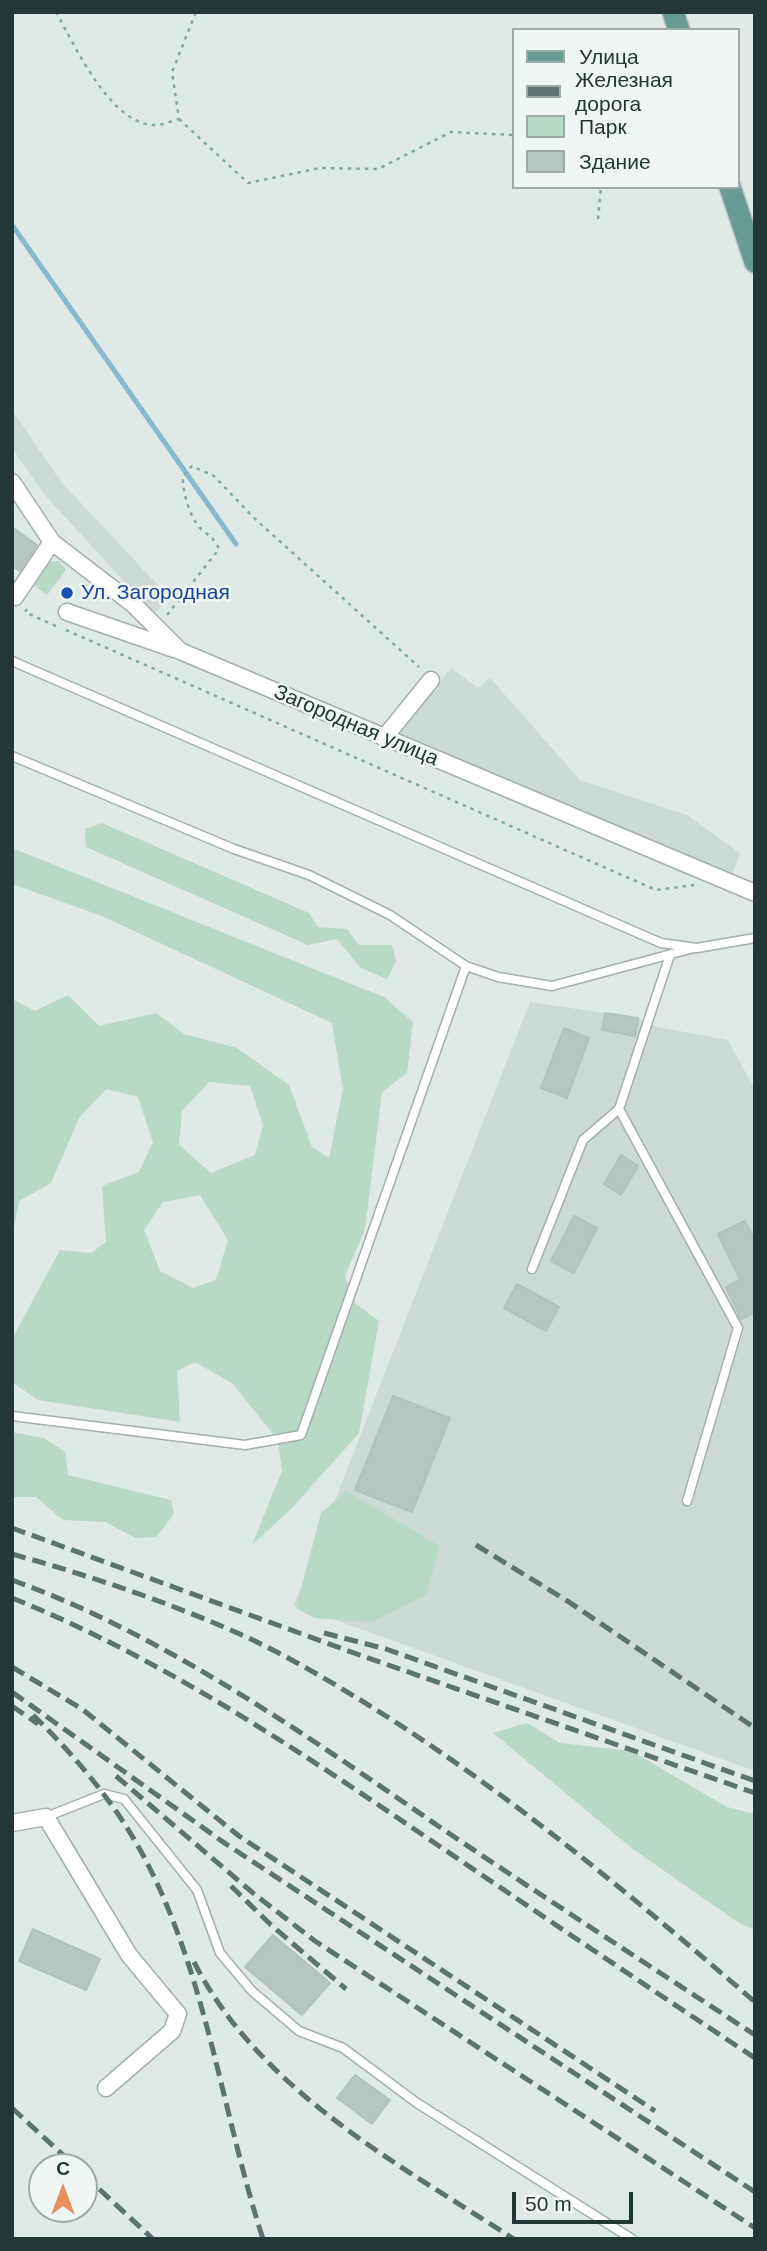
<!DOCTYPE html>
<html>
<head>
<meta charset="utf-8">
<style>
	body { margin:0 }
	#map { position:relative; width:767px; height:2251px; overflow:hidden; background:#dfe9e6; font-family:Helvetica,sans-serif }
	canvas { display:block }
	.frame { position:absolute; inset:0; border:14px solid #213834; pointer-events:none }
	.legend { position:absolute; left:512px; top:28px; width:228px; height:161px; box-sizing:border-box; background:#eff6f3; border:2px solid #9daaa7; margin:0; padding:9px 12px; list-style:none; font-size:21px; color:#213834 }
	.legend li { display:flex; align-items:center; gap:14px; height:35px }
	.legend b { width:35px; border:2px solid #9daaa7 }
	.north { position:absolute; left:28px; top:2153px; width:70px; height:70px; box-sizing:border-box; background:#eff6f3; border:2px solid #9daaa7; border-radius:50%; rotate:0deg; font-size:19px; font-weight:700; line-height:28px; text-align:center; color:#213834 }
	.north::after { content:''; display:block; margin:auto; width:24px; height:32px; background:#e98f5d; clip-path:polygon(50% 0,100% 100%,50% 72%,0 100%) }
	.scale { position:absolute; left:512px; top:2192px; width:121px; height:32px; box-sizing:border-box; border:4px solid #213834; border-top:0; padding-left:9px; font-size:21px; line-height:24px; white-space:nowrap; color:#213834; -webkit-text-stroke:5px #eff6f3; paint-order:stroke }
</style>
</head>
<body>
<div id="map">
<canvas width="767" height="2251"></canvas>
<div class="frame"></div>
<ul class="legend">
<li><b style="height:9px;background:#669c94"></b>Улица</li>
<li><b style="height:9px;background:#5b7470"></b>Железная дорога</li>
<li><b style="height:19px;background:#b8d9c5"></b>Парк</li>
<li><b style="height:19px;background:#b7c6c2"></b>Здание</li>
</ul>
<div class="north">С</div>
<div class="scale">50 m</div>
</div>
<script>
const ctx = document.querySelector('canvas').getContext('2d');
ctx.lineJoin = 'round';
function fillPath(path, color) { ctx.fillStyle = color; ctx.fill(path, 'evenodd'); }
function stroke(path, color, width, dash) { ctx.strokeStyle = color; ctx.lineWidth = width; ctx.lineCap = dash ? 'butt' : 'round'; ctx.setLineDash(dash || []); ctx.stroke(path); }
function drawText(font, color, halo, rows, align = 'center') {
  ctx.font = font + ' Helvetica,sans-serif'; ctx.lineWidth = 5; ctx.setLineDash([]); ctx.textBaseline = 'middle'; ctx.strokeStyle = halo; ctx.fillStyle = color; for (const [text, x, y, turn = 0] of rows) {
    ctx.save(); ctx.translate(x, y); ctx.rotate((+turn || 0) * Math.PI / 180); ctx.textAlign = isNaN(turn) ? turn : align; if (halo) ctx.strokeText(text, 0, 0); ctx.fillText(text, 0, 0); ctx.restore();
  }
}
fillPath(new Path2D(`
	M12,410L62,483L169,597L154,614L44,494L12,448Z
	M451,668L478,688L490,678L580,780L687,815L740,853L732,875L399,735Z
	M530,1002L638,1018L657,1027L728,1040L755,1090V1771L294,1605Z`), '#cdd9d5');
fillPath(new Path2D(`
	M59,561L66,570L47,595L32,584L47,562Z
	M102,823L309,913L318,927L347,929L359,945H392L396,961L387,979L361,968L337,939L308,945L86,847L85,829Z
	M12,848L384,997L413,1022L407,1073L382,1092L365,1229L345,1276L356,1304L379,1321L359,1433L293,1507L252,1545L282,1471L278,1440L232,1383L195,1362L177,1371L180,1422L38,1400L12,1382V1339L60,1250L91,1253L106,1242L102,1186L139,1172L153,1142L138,1097L106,1089L79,1118L51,1183L19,1201L12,1239V999L35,1011L68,995L99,1026L156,1013L184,1034L237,1048L289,1085L312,1147L329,1158L343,1089L332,1023L102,916L12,884ZM209,1082L250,1086L263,1125L255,1155L211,1173L179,1145L182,1111ZM200,1195L228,1240L216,1280L193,1288L160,1271L144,1230L163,1202Z
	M12,1432L44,1438L65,1452L68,1475L171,1500L174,1514L156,1537L136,1538L105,1522L63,1520L36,1497H12Z
	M346,1491L440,1546L426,1595L372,1622L314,1618L296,1608L321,1513Z
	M527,1723L560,1743L631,1751L727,1807L755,1814V1930L739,1923L633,1849L493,1733Z`), '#b8d9c5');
stroke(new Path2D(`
	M12,225L236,544`), '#89bacc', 5);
const building = new Path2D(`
	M12,527L37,545L20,571L12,566Z
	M605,1013L638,1018L635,1036L602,1030Z
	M564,1028L589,1038L567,1098L541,1088Z
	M621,1155L638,1166L621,1195L604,1184Z
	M574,1216L597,1228L574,1273L551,1261Z
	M745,1221L755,1241V1312L741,1319L726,1287L740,1280L718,1234Z
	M517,1284L559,1307L546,1331L504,1308Z
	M393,1396L450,1418L412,1512L355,1490Z
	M33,1929L100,1959L86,1990L19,1961Z
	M273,1935L330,1983L302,2015L245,1967Z
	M355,2075L390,2100L372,2124L337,2098Z`);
fillPath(building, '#b7c6c2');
stroke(building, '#b2c2bd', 2);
const lane = new Path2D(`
	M12,661L661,943L697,948L755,938
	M12,756L234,849L309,875L390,915L466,966L498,977L552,986L694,948
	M670,955L619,1109L738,1328L687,1501
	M532,1269L583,1140L619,1109
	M12,1416L245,1445L301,1435L466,966
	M46,1817L104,1794L124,1799L197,1890L220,1953L252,1991L299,2031L343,2048L417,2103L632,2239`);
const street = new Path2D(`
	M12,482L52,542L134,605L180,651L755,893
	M15,597L52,542
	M67,612L174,649
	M384,738L431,680
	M12,1823L46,1817L129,1955L178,2014L172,2031L106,2088`);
const primary = new Path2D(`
	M673,12L679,30
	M730,187L755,262`);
stroke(lane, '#a2b0ad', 11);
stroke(street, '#a2b0ad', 19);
stroke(primary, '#bcc3c2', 24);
stroke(new Path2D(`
	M56,12C75,46 110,123 153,125C160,126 172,121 179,119L172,72L196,12
	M179,119L248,183L320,168L378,169L451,132L513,135
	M598,219L601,187
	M27,609L25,612L60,628
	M167,615L219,549C215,539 209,536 201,529C190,518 182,491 183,476L192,466L214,476L253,517L419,667
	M66,630L656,890L694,885`), '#81aba2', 2.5, [3.5, 5]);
stroke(lane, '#fff', 8);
stroke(street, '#fff', 16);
stroke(primary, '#669c94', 21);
stroke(new Path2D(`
	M12,1528L354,1653L755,1793
	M476,1545L569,1602L755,1728
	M12,1554C91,1576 168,1602 242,1635C292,1658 340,1687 386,1716C517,1800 637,1900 755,2002
	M12,1580C168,1636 314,1741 450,1834C551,1902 653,1968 755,2035
	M12,1598C159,1657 290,1745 420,1833C532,1909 643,1984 755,2058
	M324,1633L386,1649L755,1781
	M12,1667L82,1709L239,1836L655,2111
	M12,1692L226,1844L755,2192
	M12,1706L38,1724
	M33,1715C76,1757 116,1804 144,1857C207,1976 222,2113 263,2239
	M116,1776L253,1893L315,1941L755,2228
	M231,1886L271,1925L346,1989
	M194,1962C259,2090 398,2164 514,2239
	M12,2108L76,2167
	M84,2175L153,2239`), '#5b7470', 5, [14, 7]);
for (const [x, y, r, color] of [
	[67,593,7,"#1a4fb4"]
]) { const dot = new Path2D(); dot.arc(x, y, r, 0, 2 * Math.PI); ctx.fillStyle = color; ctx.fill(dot); stroke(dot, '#eff6f3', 2.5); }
drawText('21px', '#164399', '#eff6f3', [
	["Ул. Загородная",81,593]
], 'left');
drawText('21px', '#213834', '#eff6f3', [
	["Загородная улица",356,726,23]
]);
</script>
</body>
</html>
